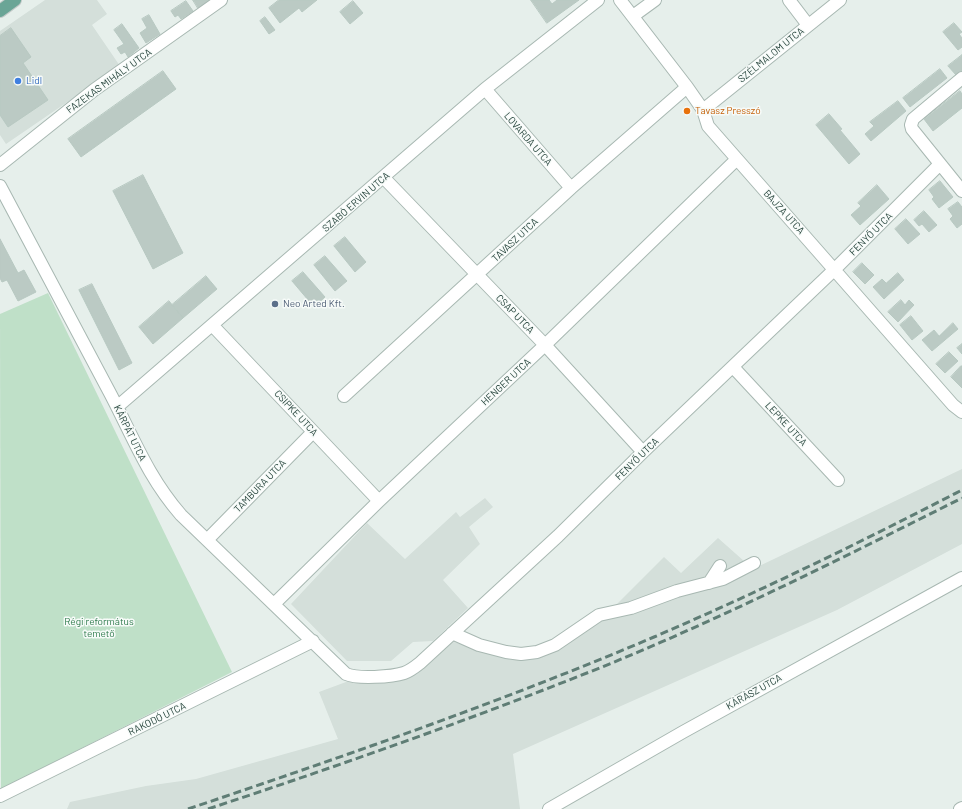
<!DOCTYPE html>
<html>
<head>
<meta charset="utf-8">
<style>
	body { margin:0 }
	canvas { display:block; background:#e6efeb }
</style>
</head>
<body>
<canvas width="962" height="809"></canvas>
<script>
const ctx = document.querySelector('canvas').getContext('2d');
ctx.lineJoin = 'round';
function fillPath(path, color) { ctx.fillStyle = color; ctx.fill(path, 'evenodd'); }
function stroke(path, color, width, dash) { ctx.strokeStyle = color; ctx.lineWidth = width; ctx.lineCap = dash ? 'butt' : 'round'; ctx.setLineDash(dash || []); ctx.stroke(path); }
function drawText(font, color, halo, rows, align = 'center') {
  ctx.font = font + ' Barlow,sans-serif'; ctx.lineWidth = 3; ctx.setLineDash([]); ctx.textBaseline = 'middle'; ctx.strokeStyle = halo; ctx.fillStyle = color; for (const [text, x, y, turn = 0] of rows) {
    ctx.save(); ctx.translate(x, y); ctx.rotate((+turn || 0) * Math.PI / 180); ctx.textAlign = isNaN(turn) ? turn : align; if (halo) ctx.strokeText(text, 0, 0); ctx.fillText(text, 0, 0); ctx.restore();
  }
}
fillPath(new Path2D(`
	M45,0H97L107,14L92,25L120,66L6,144L0,135V31Z
	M962,469V544L837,610L513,754L520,809H67L70,802L146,786L196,779L338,739L319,692L346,682L405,679L414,675L451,641L501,657L512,660L537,658L549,654L605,616L664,557L681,573L718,538L753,569Z
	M485,498L493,507L469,527L480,544L443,580L468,608L433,641L413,642L391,661H347L291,604L367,523L405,559L456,512L460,517Z`), '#d4dfda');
fillPath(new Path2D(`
	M48,293L232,672L1,789L0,314Z`), '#bfe0c8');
const building = new Path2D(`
	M193,0H209L198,8Z
	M279,0H317L302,12L299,8L280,23L269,8Z
	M531,0H549L552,4L557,0H579L547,23Z
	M186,1L193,11L181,19L178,15L175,17L171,11Z
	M353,1L363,13L350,24L340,12Z
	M149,15L160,34L146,43L140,33L147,28L142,19Z
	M265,17L275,30L269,34L260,21Z
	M954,23L962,32L959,34L962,38V47L958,50L943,32Z
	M122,24L139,48L128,57L125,52L121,54L117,48L124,44L114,30Z
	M11,28L31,57L23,63L48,100L8,127L0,115V36Z
	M962,55V70L956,75L948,66Z
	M940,69L947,78L910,107L903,98Z
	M163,71L176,89L81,157L68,139Z
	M960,91L962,94V108L933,131L924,119Z
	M898,101L906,111L871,141L865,134L874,126L870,122Z
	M829,114L842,129L840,130L860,154L849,164L816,125Z
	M143,175L183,253L153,269L113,191Z
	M940,181L953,197L939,208L932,199L934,197L929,190Z
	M877,185L889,199L860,225L851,215L861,206L858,203Z
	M958,202L962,207V224L957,228L950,219L953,216L948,209Z
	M924,211L937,225L929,232L922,224L919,226L914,220Z
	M906,219L920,234L908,244L895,229Z
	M345,237L366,262L355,272L334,246Z
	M0,239L18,273L24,270L36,292L18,301L7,280L2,282L0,278Z
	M325,256L347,281L335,291L314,265Z
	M862,263L874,275L865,284L853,272Z
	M303,272L325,297L314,307L292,281Z
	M898,273L904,280L884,299L873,287L882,279L886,283Z
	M206,276L217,289L183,318L172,305Z
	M92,284L132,363L119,370L79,290Z
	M901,300L905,305L909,300L914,305L898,322L888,312Z
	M169,301L183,318L153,344L139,327Z
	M911,316L923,331L912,340L900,325Z
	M953,323L958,329L932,351L922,340L934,330L939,336Z
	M962,344V354L957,348Z
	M949,352L958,361L945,373L936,364Z
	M961,366H962V388L951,377Z`);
fillPath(building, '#bbcac4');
stroke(building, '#b8c9c2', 1);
const minor = new Path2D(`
	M620,0L687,87L703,110L708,126L953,405L962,412
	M789,0L808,25
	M633,16L655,0
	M962,78L913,119L911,125L912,129L962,191
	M485,89L571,188
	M703,110L840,0
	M0,165L94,90L221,0
	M384,178L545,345L643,452
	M0,186C37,256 74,326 111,395C134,439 148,477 181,515L346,674C357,679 392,677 404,673C410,671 415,667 420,663L558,536L643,452L835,269L940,164
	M213,326L379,501
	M733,367L838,480
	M344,396L571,188L687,87
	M117,407L485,89L598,0
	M207,540L313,432
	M709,583L720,566
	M274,604L379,501L545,345L737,159
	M452,633L479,645L506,652L521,654L537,652L555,645L599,615L631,608L677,591L723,579L754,563
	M0,796L313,641
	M549,809L683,732L962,578
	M960,809L962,808`);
const major = new Path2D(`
	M0,11L15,0`);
stroke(minor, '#a8b8b2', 14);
stroke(major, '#c2cac8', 14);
stroke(minor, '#fff', 12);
stroke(major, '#6aa596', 12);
stroke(new Path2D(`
	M188,809C345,756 501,702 654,637C759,592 861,542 962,490
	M208,809C341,765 472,719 602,667C725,617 844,557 962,498`), '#5f7d75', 3, [8, 4]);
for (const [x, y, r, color] of [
	[18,81,4,"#3f7fe0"],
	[687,111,4,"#e8710a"],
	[275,304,4,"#5c6f8a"]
]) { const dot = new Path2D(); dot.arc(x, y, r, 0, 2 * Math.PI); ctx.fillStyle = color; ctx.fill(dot); stroke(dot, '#f7fbf9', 1.5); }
drawText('10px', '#24423a', '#f7fbf9', [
	["SZÉLMALOM UTCA",771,55,-39],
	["FAZEKAS MIHÁLY UTCA",109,81,-36],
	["LOVARDA UTCA",528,139,49],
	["SZABÓ ERVIN UTCA",356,202,-41],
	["BAJZA UTCA",784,212,48],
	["FENYŐ UTCA",871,234,-45],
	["TAVASZ UTCA",515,240,-43],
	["CSAP UTCA",515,314,46],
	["HENGER UTCA",506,382,-43],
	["CSIPKE UTCA",296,413,47],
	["LEPKE UTCA",786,424,47],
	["KÁRPÁT UTCA",130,433,64],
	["FENYŐ UTCA",637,459,-44],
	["TAMBURA UTCA",260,486,-46],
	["KÁRÁSZ UTCA",754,692,-29],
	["RAKODÓ UTCA",157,719,-26]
]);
drawText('10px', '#366cbe', '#f7fbf9', [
	["Lidl",26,81]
], 'left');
drawText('10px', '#c56008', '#f7fbf9', [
	["Tavasz Presszó",695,111]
], 'left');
drawText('10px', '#4e5e75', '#f7fbf9', [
	["Neo Arted Kft.",283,304]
], 'left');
drawText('10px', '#2d7a4b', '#f7fbf9', [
	["Régi református",99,622],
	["temető",99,634]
]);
</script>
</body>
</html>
